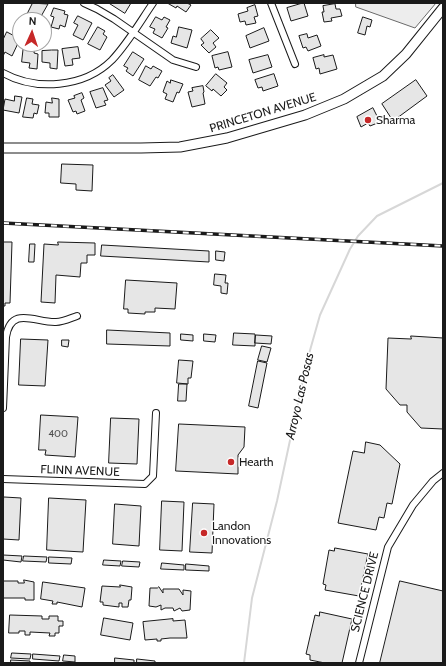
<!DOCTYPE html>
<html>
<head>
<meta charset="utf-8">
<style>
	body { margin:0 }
	#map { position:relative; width:446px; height:666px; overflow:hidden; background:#fff; font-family:Cabin,sans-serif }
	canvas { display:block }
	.frame { position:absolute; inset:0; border:4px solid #1a1a1a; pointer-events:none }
	.north { position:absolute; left:12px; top:12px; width:40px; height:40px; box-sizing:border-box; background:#fff; border:1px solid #a3a3a3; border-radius:50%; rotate:3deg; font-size:11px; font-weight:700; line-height:16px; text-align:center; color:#1a1a1a }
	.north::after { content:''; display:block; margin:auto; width:14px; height:18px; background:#c62828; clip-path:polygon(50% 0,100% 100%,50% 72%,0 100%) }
</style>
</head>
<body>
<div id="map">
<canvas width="446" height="666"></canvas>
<div class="frame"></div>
<div class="north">N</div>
</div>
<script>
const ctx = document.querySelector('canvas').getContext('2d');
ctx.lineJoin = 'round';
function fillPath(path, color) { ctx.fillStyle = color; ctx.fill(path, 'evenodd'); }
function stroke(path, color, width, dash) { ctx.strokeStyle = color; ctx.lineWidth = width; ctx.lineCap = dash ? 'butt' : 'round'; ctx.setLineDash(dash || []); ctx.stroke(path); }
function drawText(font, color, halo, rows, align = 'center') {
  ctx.font = font + ' Cabin,sans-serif'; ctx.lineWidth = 3; ctx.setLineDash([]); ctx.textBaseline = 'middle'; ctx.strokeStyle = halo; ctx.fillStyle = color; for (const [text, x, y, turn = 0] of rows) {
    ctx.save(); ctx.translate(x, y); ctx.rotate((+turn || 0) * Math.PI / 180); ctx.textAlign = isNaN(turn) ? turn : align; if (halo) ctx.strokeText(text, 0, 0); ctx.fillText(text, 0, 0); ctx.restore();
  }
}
const green = new Path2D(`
	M356,3H436L415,28L356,7Z`);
fillPath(green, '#ededed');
stroke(green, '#6a6a6a', 1);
stroke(new Path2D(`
	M244,663L252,598L277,501L307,361L320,315L350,249L358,236L377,216L443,183`), '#d7d7d7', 2);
const building = new Path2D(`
	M30,3L48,4L39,20L27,14L32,4Z
	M109,3H131L125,13Z
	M170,3H187L191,5L186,12L177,6L176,8L169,4Z
	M304,3L308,16L291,21L287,8Z
	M335,4L336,9H340L342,16L331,18L332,21L324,22L322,12H324L323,6Z
	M255,5L258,16L254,17L256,23L246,25L245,21L240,22L238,14L248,11L247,8Z
	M54,8L65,11L64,14L68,15L65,27L60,25L59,29L51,27L54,17L51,16Z
	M78,16L92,23L83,40L73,35L78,25L74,23Z
	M156,17L162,20L164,17L170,20L166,27L168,28L162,38L153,33L155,29L150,27Z
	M363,17L372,20L370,27L367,26L365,35L358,33Z
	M98,27L105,31L103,34L107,37L100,50L88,44Z
	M179,27L192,30L187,48L171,43L173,36L176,37Z
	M264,28L269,41L250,48L246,36Z
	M211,30L219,38L213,43L216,47L209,53L201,45L204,43L201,39Z
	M7,32L20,39L12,56L5,52L3,56V40Z
	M307,34L308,38L317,35L321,46L308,51L306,47L303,48L299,36Z
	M24,44L35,46L34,53L38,54L37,69L29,68L30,63L22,62Z
	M78,47L80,58L72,59L73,65L65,66L62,49Z
	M52,50H58L57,69L50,68V63L42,62V51Z
	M133,52L144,59L133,76L126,71L128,68L124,66Z
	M228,52L232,67L219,70L218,67L215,68L212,56Z
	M268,55L272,67L253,73L249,60Z
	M324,55V57L333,55L337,69L320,74L319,68L316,69L313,58Z
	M146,66L151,69L153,66L162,71L158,78L156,77L150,86L139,80Z
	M216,74L227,83L224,87L227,90L221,96L213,89L212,91L206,86Z
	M274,74L278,86L263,91L262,87L258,88L255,80Z
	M113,75L124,90L114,97L105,85L111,81L109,78Z
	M171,80L183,84L179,93L177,92L173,102L165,99L167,94L163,92L167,81L170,83Z
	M416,80L427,96L393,121L382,104Z
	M203,86L204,92L203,93L205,104L192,107L188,92L193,91L192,88Z
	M103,88L108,100L104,101L106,105L96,108L90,92Z
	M82,93L84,98L81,100L85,111L77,114L76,111L73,112L68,100L75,98L74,96Z
	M15,96L22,97L19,113L3,110L5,99L14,101Z
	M27,98L33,99L32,104L39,105L37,114L34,113L33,118L23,117Z
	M52,98L59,99V117H49V113H45L46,102L52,103Z
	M373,108L380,122L370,126L368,123L361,127L357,117Z
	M62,164L93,165L92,191L76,190V184L61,183Z
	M3,242H12L10,303H5V306H3Z
	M58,242L95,243V255H87V263H81L80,277L56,275L55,303L41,302L44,244L58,245Z
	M30,244H35L34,262H29Z
	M102,245L209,251V262L101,256Z
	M216,251L225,252L224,261L216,260Z
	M215,274L226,275L225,283H228L227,294L221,293V286L214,285Z
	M126,280L177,283L175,309L155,308V312H145V314L128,313V309H124Z
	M107,330L170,333V346L107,344Z
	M234,333L255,334V346L233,345Z
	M181,334L193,335V341L181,340Z
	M204,334L216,335L215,342L204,341Z
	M256,335L272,336L271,344L255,343Z
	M411,336L443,338V429L421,428L407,412V405H400L386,389L388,338L411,339Z
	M21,339L48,340L45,386L19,385Z
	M62,340H69L68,347L62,346Z
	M262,346L271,348L267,362L258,360Z
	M179,360L193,361L191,378H188V384L177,383Z
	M258,361L267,363L258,408L249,406Z
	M179,384H187L186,401H178Z
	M41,415L78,417L75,457L45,455L46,450H39Z
	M111,418L139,419L137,464L109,463Z
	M179,424L245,427L244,447L238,455V474L176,471Z
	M366,442L380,445L400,464L392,504L387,503L384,518L379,517L376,530L338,523L353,451L364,453Z
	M4,497L21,498L19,540L3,539Z
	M49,498L86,500L83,552L47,550Z
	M162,501L184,502L182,551L160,550Z
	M193,503L214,504L212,553L190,552Z
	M115,504L141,506L139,546L113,544Z
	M335,548L368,554L359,596L325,590L326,585L323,584L329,550L334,551Z
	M3,555L22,556L21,562L3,560Z
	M24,556L47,557L46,562L23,561Z
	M49,557L72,558L71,564L49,563Z
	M104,560L121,561L120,566L103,565Z
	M123,561L140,562L139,567L122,566Z
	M162,563L184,565V570L161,569Z
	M186,564L209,566V571L186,570Z
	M24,580L34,582V600H25V598H3V581H18V583H24Z
	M400,581L443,591V663H380Z
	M43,582L85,588L82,607L57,602V604H52L53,601L41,599Z
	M120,585L132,587L131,600H129L128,607H122V603H119V607L103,605V602H100L102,586L120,587Z
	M159,587L163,593V589H179L183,595V590L191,591L190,610L182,611L180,608L174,611L173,608H165L161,610V605L156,607L149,606L150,588H157Z
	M320,612L352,619L342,663H325L310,660V655L306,654L315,615L319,616Z
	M10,615L42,616V619H49V616H58V621H63V626H59V633H55V636H49L50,633L30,632V635H25V631H19V633H9Z
	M104,618L133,623L130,640L101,635Z
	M173,619V621L185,620L187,638H170L161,639V641H157V639L145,640L143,622Z
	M12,653L31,654L30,659L11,658Z
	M33,654L60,656L59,661L33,659Z
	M64,655L75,656V662L63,661Z
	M115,658L134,660V663H115Z
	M137,659L155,661V663H137Z
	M11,660L30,661V663H11Z`);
fillPath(building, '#e6e6e6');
stroke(building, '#1a1a1a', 1);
const street = new Path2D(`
	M84,3L97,9L114,19L173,60L196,67
	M271,3L295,64
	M3,73C36,91 84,88 112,60C128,43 140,22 153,3
	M3,408L6,337C11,305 36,323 56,322C63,322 71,318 77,316
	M3,479L145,484L153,476L156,413
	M359,663L388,547L413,505L433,481L443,473`);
const secondary = new Path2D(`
	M3,148H141L180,147L227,138L305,115L344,99L383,76L406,54L443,8`);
stroke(street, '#1a1a1a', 8);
stroke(secondary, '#1a1a1a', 11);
stroke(street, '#fff', 6);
stroke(secondary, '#fff', 9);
const rail = new Path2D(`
	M3,223L443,246`);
stroke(rail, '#1a1a1a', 3.5);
stroke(rail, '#fff', 2, [6]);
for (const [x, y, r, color] of [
	[368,120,4,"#c62828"],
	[231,462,4,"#c62828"],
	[204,533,4,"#c62828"]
]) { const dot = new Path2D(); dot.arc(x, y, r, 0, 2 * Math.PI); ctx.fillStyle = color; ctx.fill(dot); stroke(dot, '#fff', 1.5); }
drawText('10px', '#4d4d4d', null, [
	["400",58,434]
]);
drawText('12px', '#1a1a1a', '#fff', [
	["PRINCETON AVENUE",263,113,-17],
	["FLINN AVENUE",80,471,2],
	["SCIENCE DRIVE",365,592,-76]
]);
drawText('12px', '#1a1a1a', '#fff', [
	["Sharma",376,120],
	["Hearth",239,462],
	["Landon",212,526],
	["Innovations",212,540]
], 'left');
drawText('italic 13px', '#1a1a1a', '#fff', [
	["Arroyo Las Posas",300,396,-77]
]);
</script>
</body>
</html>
